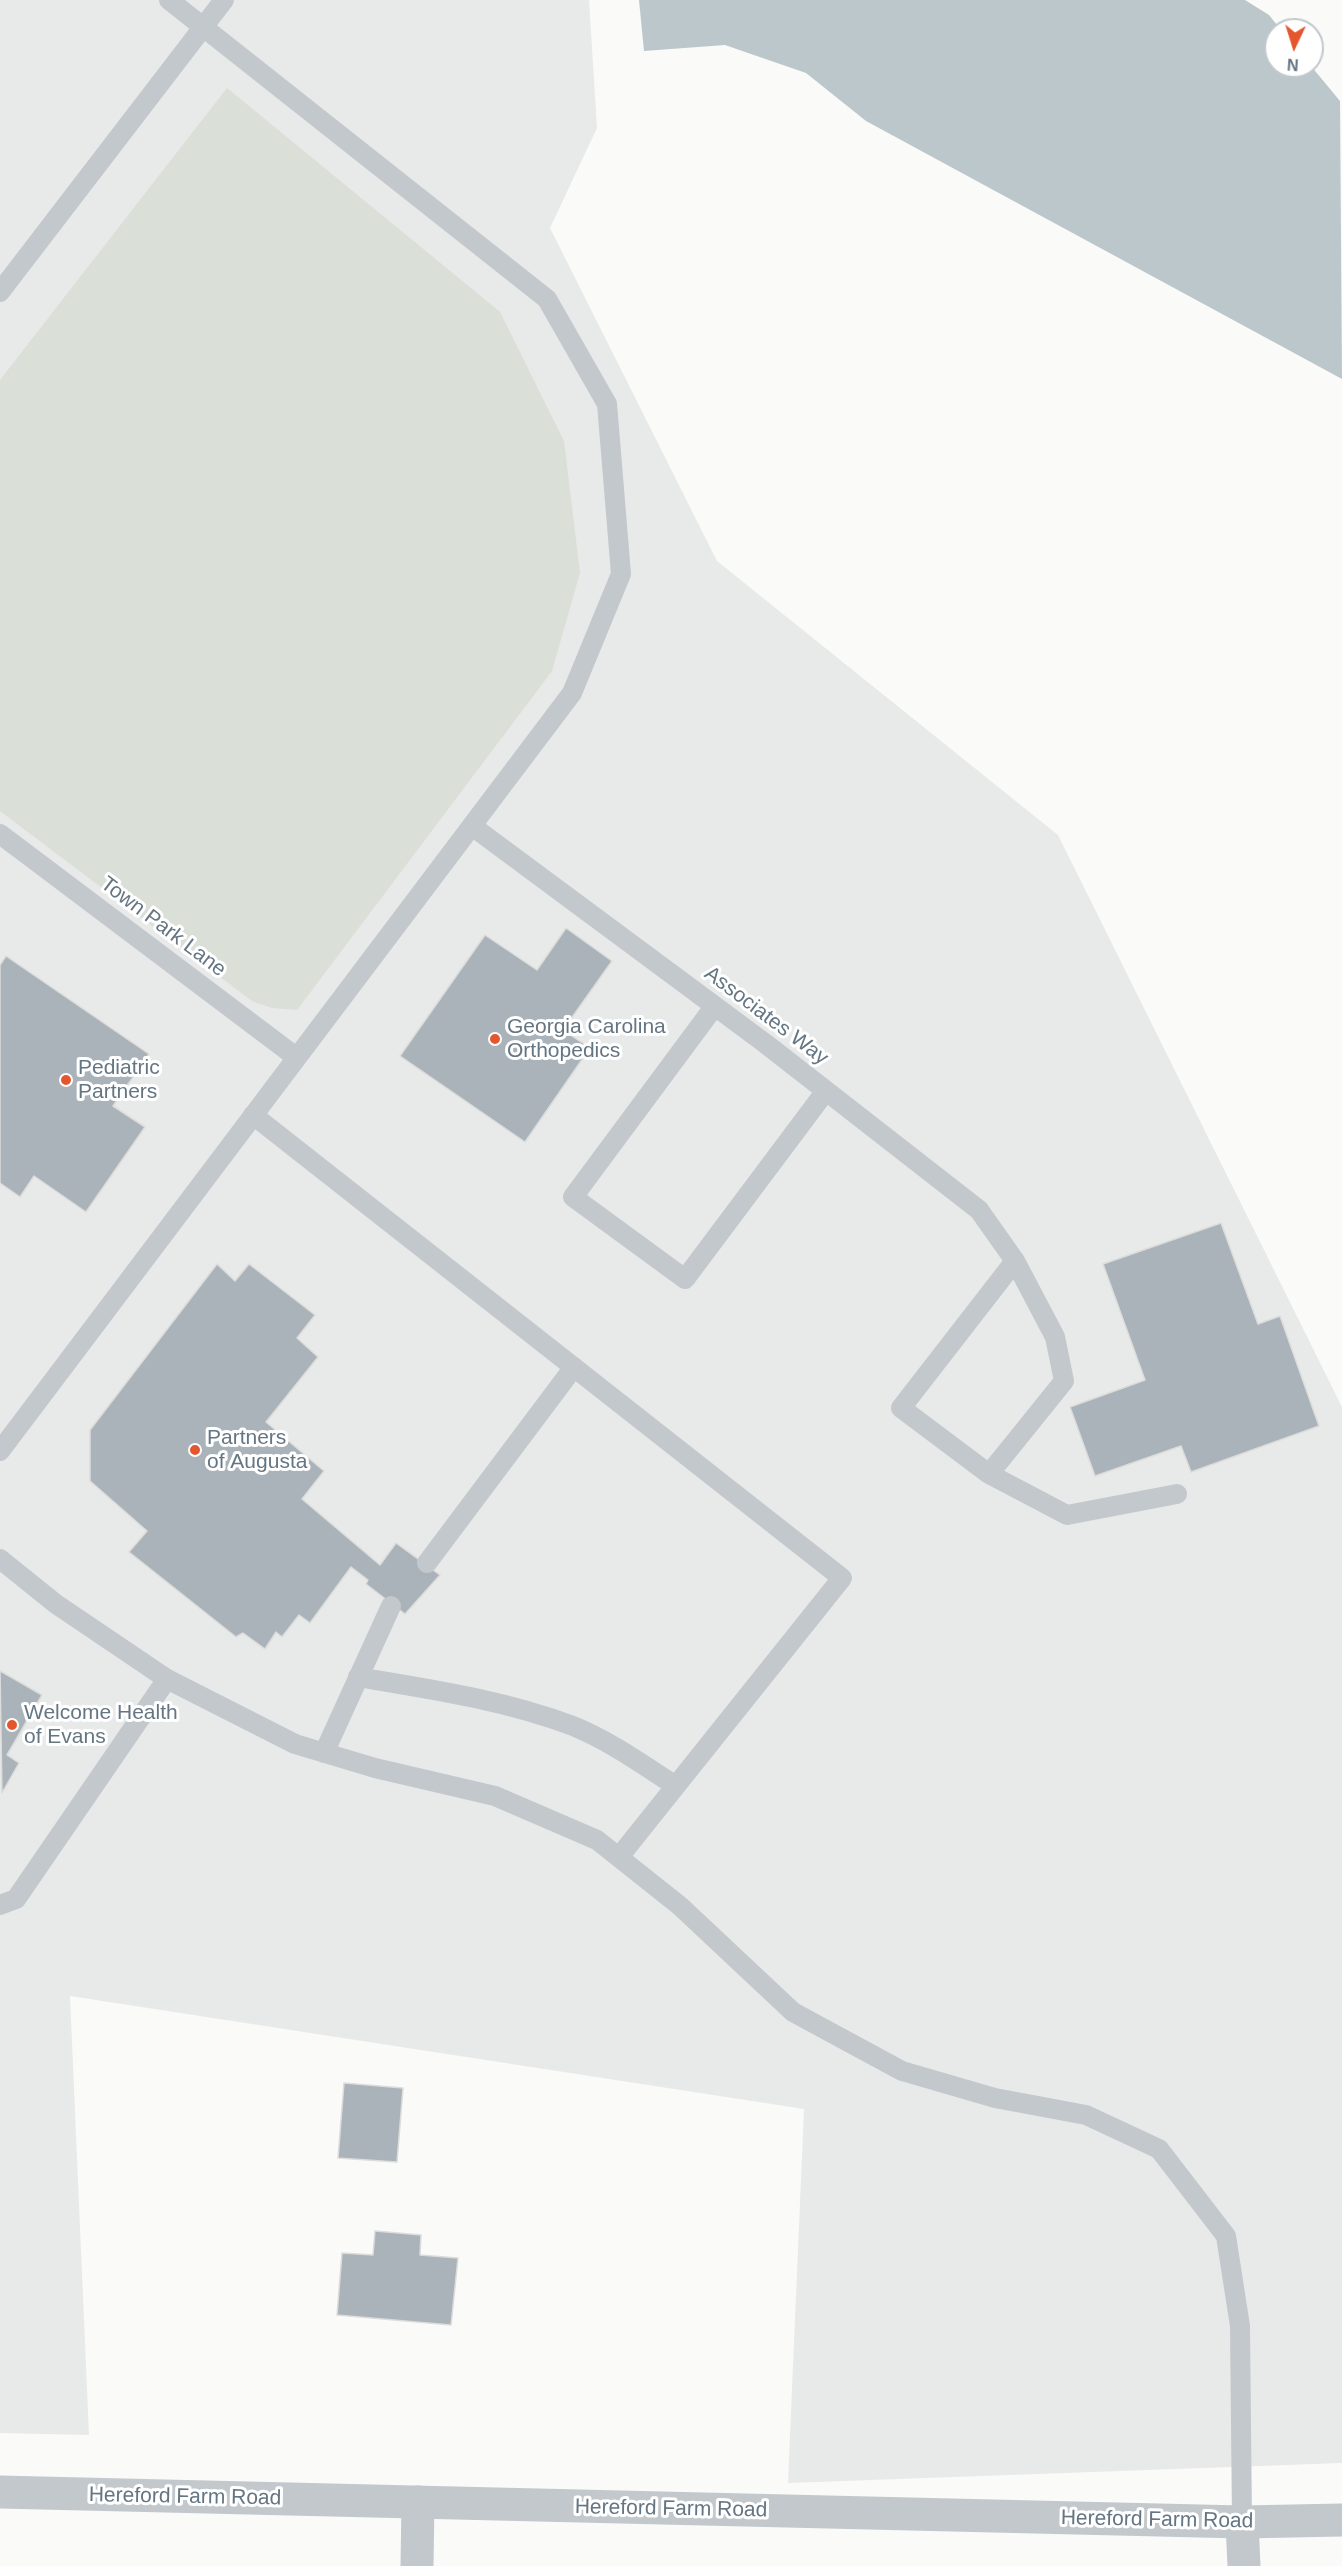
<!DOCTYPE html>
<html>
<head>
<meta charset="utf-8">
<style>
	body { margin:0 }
	#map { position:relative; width:1342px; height:2566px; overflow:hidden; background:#fafaf8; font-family:Arial,sans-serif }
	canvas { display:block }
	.north { position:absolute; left:1264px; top:18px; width:60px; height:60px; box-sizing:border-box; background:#fff; border:2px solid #c1c8cd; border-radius:50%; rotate:184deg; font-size:16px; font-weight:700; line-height:24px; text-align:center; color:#657683 }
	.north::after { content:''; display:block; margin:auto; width:21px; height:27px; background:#e4572e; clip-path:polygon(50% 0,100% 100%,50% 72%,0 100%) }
</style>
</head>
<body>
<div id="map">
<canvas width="1342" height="2566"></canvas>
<div class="north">N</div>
</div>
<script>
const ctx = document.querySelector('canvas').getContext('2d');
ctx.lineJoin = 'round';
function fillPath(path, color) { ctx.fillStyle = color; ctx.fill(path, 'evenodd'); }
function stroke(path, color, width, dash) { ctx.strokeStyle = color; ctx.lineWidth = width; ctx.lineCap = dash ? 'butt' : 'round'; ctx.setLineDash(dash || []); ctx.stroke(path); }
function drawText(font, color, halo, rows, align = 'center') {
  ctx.font = font + ' Arial,sans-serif'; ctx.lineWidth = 6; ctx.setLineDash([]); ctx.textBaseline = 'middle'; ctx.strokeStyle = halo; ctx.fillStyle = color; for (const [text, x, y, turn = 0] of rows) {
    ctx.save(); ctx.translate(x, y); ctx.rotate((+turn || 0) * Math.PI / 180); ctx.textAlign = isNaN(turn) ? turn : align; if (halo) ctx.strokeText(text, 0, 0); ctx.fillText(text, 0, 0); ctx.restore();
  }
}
fillPath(new Path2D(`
	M0,0H589L597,128L550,228L717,561L1058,835L1342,1407V2463L788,2483L804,2109L70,1996L89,2435L0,2433Z`), '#e8e9e9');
fillPath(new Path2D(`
	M227,88L500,312L564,441L580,573L552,671L297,1010L272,1008L252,1001L0,811V380Z`), '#dadfd7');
fillPath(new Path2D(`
	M639,0H1245L1269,15L1281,30H1276V66H1311L1340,101L1342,379L866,121L806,73L725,45L644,51Z`), '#bbc7cb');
const building = new Path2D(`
	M566,928L612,961L563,1030L590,1048L525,1142L400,1056L485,935L537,970Z
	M6,956L149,1054L113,1106L145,1127L86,1212L34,1176L20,1197L0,1183V965Z
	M1221,1223L1258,1324L1280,1316L1319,1426L1191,1472L1181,1446L1095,1476L1070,1407L1145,1380L1103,1264Z
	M217,1264L235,1281L249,1264L315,1315L297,1338L318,1357L266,1422L324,1471L302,1499L380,1565L396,1543L440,1575L405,1614L366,1584L368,1580L351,1567L310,1623L299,1615L282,1637L276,1632L265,1649L243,1633L236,1637L129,1552L147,1531L90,1481V1430Z
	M0,1671L42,1695L7,1755L19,1763L2,1793Z
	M344,2083L403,2088L397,2162L338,2158Z
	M375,2231L421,2235L420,2255L458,2258L451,2325L337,2315L342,2253L373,2255Z`);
fillPath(building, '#aab3b9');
stroke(building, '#dcdcda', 1.5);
stroke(new Path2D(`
	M0,292L224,0
	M472,826L766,1044L979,1210L1015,1261L1055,1337L1064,1381L989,1474L901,1408L1015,1261
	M0,834L296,1057
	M714,1007L573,1197L685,1279L825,1092
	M253,1115L842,1578L619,1857
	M0,1451L572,693L621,574L607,404L547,299L169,0
	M989,1474L1067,1515L1177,1494
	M0,1559L56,1604L167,1679L295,1744L375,1768L495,1796L597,1840L680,1906L793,2012L902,2071L995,2098L1086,2115L1159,2149L1226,2236L1240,2326L1242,2522
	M427,1563L574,1367
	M358,1677C430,1689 504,1700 573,1726C610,1741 643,1765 676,1786
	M324,1753L391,1606
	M0,1905L16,1899L167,1679`), '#c3c8cc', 20);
stroke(new Path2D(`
	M1242,2522L1244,2566
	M417,2566L418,2502`), '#c3c8cc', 33);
stroke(new Path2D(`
	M0,2492L1242,2522L1342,2520`), '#c3c8cc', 33);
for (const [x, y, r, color] of [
	[495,1039,6,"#e4572e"],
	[66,1080,6,"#e4572e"],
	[195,1450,6,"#e4572e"],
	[12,1725,6,"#e4572e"]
]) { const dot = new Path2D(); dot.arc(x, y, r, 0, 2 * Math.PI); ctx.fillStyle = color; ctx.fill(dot); stroke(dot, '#fff', 2); }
drawText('21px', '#657683', '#fff', [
	["Town Park Lane",163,927,37],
	["Associates Way",766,1016,37],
	["Hereford Farm Road",185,2497,1],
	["Hereford Farm Road",671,2509,1],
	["Hereford Farm Road",1157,2520,1]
]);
drawText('21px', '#657683', '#fff', [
	["Georgia Carolina",507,1027],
	["Orthopedics",507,1051],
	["Pediatric",78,1068],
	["Partners",78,1092],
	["Partners",207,1438],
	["of Augusta",207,1462],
	["Welcome Health",24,1713],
	["of Evans",24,1737]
], 'left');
</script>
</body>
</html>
